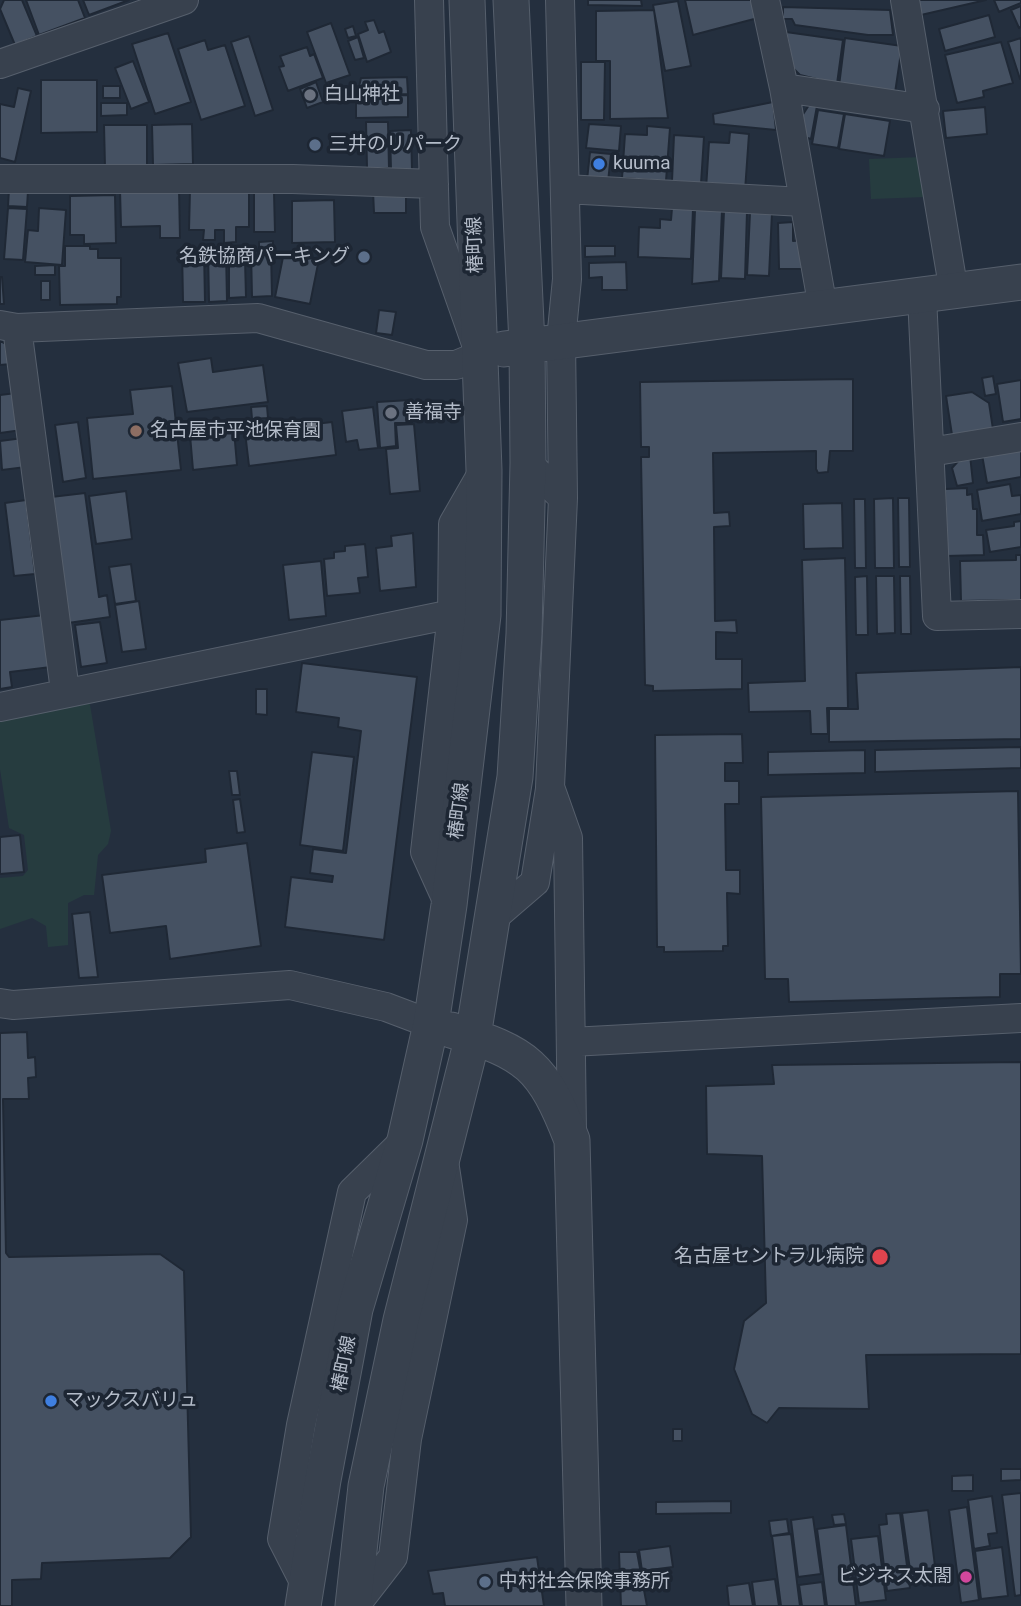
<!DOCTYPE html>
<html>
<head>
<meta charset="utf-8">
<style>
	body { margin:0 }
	canvas { display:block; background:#242f3e }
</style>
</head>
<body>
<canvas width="1021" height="1606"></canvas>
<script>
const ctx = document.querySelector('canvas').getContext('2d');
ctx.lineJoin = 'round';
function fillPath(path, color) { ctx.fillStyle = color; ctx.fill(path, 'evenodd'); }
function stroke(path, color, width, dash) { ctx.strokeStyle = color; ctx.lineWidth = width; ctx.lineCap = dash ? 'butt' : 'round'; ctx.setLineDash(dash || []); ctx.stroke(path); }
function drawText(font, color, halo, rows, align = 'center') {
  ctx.font = font + ' Roboto,"Noto Sans JP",sans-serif'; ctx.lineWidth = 7; ctx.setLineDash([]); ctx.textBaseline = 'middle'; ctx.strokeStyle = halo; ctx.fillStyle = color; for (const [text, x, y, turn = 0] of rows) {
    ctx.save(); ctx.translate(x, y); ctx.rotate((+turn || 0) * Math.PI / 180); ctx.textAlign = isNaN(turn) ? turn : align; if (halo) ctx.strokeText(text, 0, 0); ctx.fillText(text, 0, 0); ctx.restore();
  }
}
fillPath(new Path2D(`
	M924,157L925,197L871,199L869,159Z
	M89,699L111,831L108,844L98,855L94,895H84L68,903V945L48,947L46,926L32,918L0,929V878L23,876L28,870L24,835L9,828L0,769V720Z`), '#263c3f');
const building = new Path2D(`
	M4,0H22L37,36L15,45L0,9Z
	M26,0H78L85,18L39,35Z
	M83,0H129L89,15Z
	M588,0H641L642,6L588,5Z
	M685,0H753L758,18L693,35Z
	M917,0H986L921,15Z
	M994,0H1021V3L999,12Z
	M678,1L691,66L665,71L653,5Z
	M1021,6V27L1019,28L1011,10Z
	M783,7L890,10L893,35H868L795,25L792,19H783Z
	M654,10L668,118L610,119V61H596V11Z
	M989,15L995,37L945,51L939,29Z
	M374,20L379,33L384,31L391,52L367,62L358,34L368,30L365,22Z
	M331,23L350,75L326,83L307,32Z
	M353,26L356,36L348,38L345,29Z
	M786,32L843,40L837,84L800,75L793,68Z
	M168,33L191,102L155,114L132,44Z
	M249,36L273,110L255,116L231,42Z
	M358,37L364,58L355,60L348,41Z
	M845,38L902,46L895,93L839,86Z
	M1021,38V78L1020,79L1008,42Z
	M205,40L208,50L225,45L245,106L201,120L178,49Z
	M1001,42L1013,83L983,91L984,97L957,103L945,55Z
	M307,47L310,56L314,54L323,78L288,91L279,67L284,66L280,56Z
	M133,61L149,102L131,109L115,68Z
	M581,62H605L604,120H581Z
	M407,77L408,94L357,95L361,78Z
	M41,80H97V132L41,133Z
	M316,82L323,102L307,108L300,89Z
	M103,86H120V98H103Z
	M18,88L31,91L15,162L0,158V104L14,107Z
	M408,95V117L356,118V96Z
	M773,102L776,130L714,124L713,114Z
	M101,103H127V115L101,116Z
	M809,105L817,106L811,139L804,137L800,119Z
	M985,107L987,134L946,138L943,111Z
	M818,110L844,114L838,148L812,144Z
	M845,114L890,121L884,156L839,149Z
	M366,122H388L389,168H367Z
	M192,124L193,164L153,165L152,125Z
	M589,124L621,126L619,151L586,148Z
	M104,125H147V167L105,168Z
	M647,126L670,128L666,181L622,178L625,134L647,135Z
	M411,130L412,170H391L390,131Z
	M730,132L749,134L745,191L706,189L709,142L729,143Z
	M674,135L704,137L701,184L672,181Z
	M590,152L611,154L608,182L587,180Z
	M179,188L180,238H160V226L121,227L120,190Z
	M9,189L28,191L27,207L8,206Z
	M190,189H249V227H236V242L224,243V230H215V240H203L204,230H189Z
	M406,190V213H374L373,191Z
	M254,192H274L275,232H254Z
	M115,195L116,243L84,244V235H70V196Z
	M334,200L335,242L292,243V201Z
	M8,208L27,209L23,260L4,259Z
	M39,208L66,210L62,265L25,262L28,230L38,231Z
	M672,208L693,209L691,259L638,257L639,227L660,228V219L671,220Z
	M695,210H722L719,281L692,284Z
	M724,211L747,212L745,279L721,278Z
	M750,213H772L769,276L747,275Z
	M793,222V241L803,240L804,269H779L778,223Z
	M273,241V249H259V242Z
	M65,246H90V249H98V258H121V297H117V304L60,305L59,266H65Z
	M585,246H615V256L585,257Z
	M182,249H204L205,302H183Z
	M226,250L227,301L209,302L208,251Z
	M271,250L272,296L252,297L251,251Z
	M284,252L319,259L310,304L275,297Z
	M229,259H245L246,297L229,298Z
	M626,262L627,290H602V277L589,278V263Z
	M55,265V275H35V266Z
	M0,277H2L4,304H0Z
	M41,281H50V300H41Z
	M379,310L396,312L392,335L376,333Z
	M0,341L10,346L11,364L0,365Z
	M211,358L213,372L263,365L268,402L187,412L178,363Z
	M993,376L996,394L985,396L982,378Z
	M853,379V451H830L828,472L818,473L816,469V451L713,453L714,513L729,512L730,526L714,527L715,621L736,620L737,633L716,632V659H742V689L653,691V686L645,685L641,457H649V447H641L640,382Z
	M1021,380V419L1003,422L997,384Z
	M172,386L181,470L93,479L87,418L133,414L130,390Z
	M972,392L989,403L993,429L952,435L946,396Z
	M16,393L22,430L0,433V395Z
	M410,400L412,423H395L396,446L380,448L377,402Z
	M267,406L268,418L252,419L251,407Z
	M373,407L378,448L359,450L357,440L346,442L342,411Z
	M78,422L86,478L63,482L55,425Z
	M332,422L336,455L249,466L245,432Z
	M414,424L420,491L390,494L386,449L398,448L396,425Z
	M234,430L237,465L193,470L190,435Z
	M23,438L26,467L2,470L0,441Z
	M1021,449V477L987,483L982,455Z
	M970,455L973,483L957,486L952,468L961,458Z
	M1010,484L1012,496L1021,495V514L982,521L977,490Z
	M967,488V495L972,494L973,509H977V535H983L984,555L946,556L945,489Z
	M126,491L132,539L96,544L89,496Z
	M85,493L99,597L107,595L110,617L68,623L51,497Z
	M893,498L894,568H875L874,499Z
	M898,498H909L910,567H899Z
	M854,499H865L866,568H855Z
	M26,500L35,574L14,576L5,503Z
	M842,503L843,548L804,549L803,504Z
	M1021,521V547L990,552L986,530L1014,526V522Z
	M413,533L416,587L380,591L376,548L392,546L391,536Z
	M365,544L368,577L358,578L360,593L327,596L324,559L334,558V552L345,551V546Z
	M1016,555H1021V600L961,601L960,561L1016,560Z
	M845,558L848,708H827L828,734H811L810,711L749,712L748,683L805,681L802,560Z
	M321,561L326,616L289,620L283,565Z
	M131,564L136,601L115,604L109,567Z
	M867,576L868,635H856L855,577Z
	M876,576H894L895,633L877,634Z
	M900,576H910L911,634H901Z
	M139,601L146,649L122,652L115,605Z
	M45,615L51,667L10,672L12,687L0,689V620Z
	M100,622L107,663L81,667L75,625Z
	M302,663L417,677L384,940L285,927L291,877L332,882L333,876L310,873L313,849L346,853L361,731L338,727L339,718L296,712Z
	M1021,667V739L829,742V709H858L856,673Z
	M256,689H267V715L256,714Z
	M742,734L743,763H725V781H739V804H725L726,870H740V894L727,893L728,946H723V951L664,952V947H657L655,735Z
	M1021,747V768L875,772V750Z
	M865,750V773L768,775V752Z
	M312,752L354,757L343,851L300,845Z
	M229,771H237L240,795H232Z
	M1018,791L1021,974H1000V997L789,1002L788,979H765L761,797Z
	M240,799L245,832L237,833L233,800Z
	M20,835L24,872L0,874V837Z
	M247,843L261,946L170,959L166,926L110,933L102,875L206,862L205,849Z
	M90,912L98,977L79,978L72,914Z
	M27,1032L28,1058L35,1057L36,1077L28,1078L29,1099H3L6,1253L9,1257L160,1254L184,1271L191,1537L170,1558L42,1563L41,1579L12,1580V1606H0V1033Z
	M1021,1062V1354L866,1355L869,1409L779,1408L767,1423L752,1414L734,1369L744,1321L766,1303L762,1156L707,1154L706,1086L774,1084L772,1065Z
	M673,1429H682V1441H673Z
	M1001,1469H1021V1480L1001,1481Z
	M973,1475V1491H952V1476Z
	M1021,1493V1595L1015,1596L1002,1495Z
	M992,1496L997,1533L988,1534L990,1546L974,1549L968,1500Z
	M731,1501V1513L656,1514V1502Z
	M967,1507L979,1600L961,1603L949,1510Z
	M928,1510L936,1574L911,1577L902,1513Z
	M900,1513L910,1588L887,1591L879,1525L887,1524L886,1514Z
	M844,1514L846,1524L834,1525L832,1515Z
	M813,1517L821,1574L798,1577L791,1520Z
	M787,1519L789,1533L771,1536L769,1521Z
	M846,1525L856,1606H827L817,1529Z
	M791,1534L800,1606H781L772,1536Z
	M878,1536L886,1600L859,1603L851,1539Z
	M670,1546L673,1567L642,1571L639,1550Z
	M1002,1547L1008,1596L981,1599L975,1551Z
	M619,1552H637L647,1606H621Z
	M537,1557L544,1606H445L443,1593L433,1594L428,1571Z
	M775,1579L779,1606H755L752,1582Z
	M822,1582L825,1606H802L799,1585Z
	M749,1583L753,1606H729L727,1586Z`);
fillPath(building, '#455162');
stroke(building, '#1f2835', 2);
const minor = new Path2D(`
	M560,0L567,279L561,340L563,498
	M765,0L784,88L823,308
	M905,0L954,292
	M0,64L184,0
	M784,88L925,109
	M0,179H293L434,184
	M565,189L803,202
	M922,296L937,616L1021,614
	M0,325L17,328L258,318L426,365H456L480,355L435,227L429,0
	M17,328L65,691
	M930,452L1021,437
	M528,463L563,498L550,787L568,838L572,1132
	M0,707L452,614
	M449,905L425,852L452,614L453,524L484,470
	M492,919L535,882L550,789
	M0,1003L13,1005L290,985L386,1007L431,1024
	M571,1042L1021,1018
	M305,1584L282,1539L301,1425L352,1192L405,1140
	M355,1606L393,1557L407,1439L453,1220L444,1161`);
const tertiary = new Path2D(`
	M504,349L1021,282
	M451,1030C528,1053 543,1066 572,1140L584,1606
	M303,1606L323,1480L355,1309L405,1140L431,1024L449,905L483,615L484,470L467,0
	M353,1606L366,1486L401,1320L473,1036L515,777L524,634L528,463L527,344L511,0`);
stroke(minor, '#565f6c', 30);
stroke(tertiary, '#565f6c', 37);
stroke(minor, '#38414e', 28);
stroke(tertiary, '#38414e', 35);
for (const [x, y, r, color] of [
	[310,95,7,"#6b7280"],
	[315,145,7,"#5c6f8a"],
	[599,164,7,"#3f7fe0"],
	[364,257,7,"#5c6f8a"],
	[391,413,7,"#6b7280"],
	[136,431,7,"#8d6e63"],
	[880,1257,9,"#e0444e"],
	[51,1401,7,"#3f7fe0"],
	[966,1577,7,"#d1479c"],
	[485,1582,7,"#5c6f8a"]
]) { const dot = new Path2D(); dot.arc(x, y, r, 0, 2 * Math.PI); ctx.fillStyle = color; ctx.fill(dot); stroke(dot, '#1d2633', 2.5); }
drawText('19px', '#b4bcc9', '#1d2633', [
	["白山神社",324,95],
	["三井のリパーク",329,145],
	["kuuma",613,164],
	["名鉄協商パーキング",350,257,"right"],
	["善福寺",405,413],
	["名古屋市平池保育園",150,431],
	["名古屋セントラル病院",864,1257,"right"],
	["マックスバリュ",65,1401],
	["ビジネス太閤",952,1577,"right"],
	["中村社会保険事務所",499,1582]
], 'left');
drawText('19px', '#b4bcc9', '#1d2633', [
	["椿町線",476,245,-92],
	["椿町線",460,811,-83],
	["椿町線",345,1364,-79]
]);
</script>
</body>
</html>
